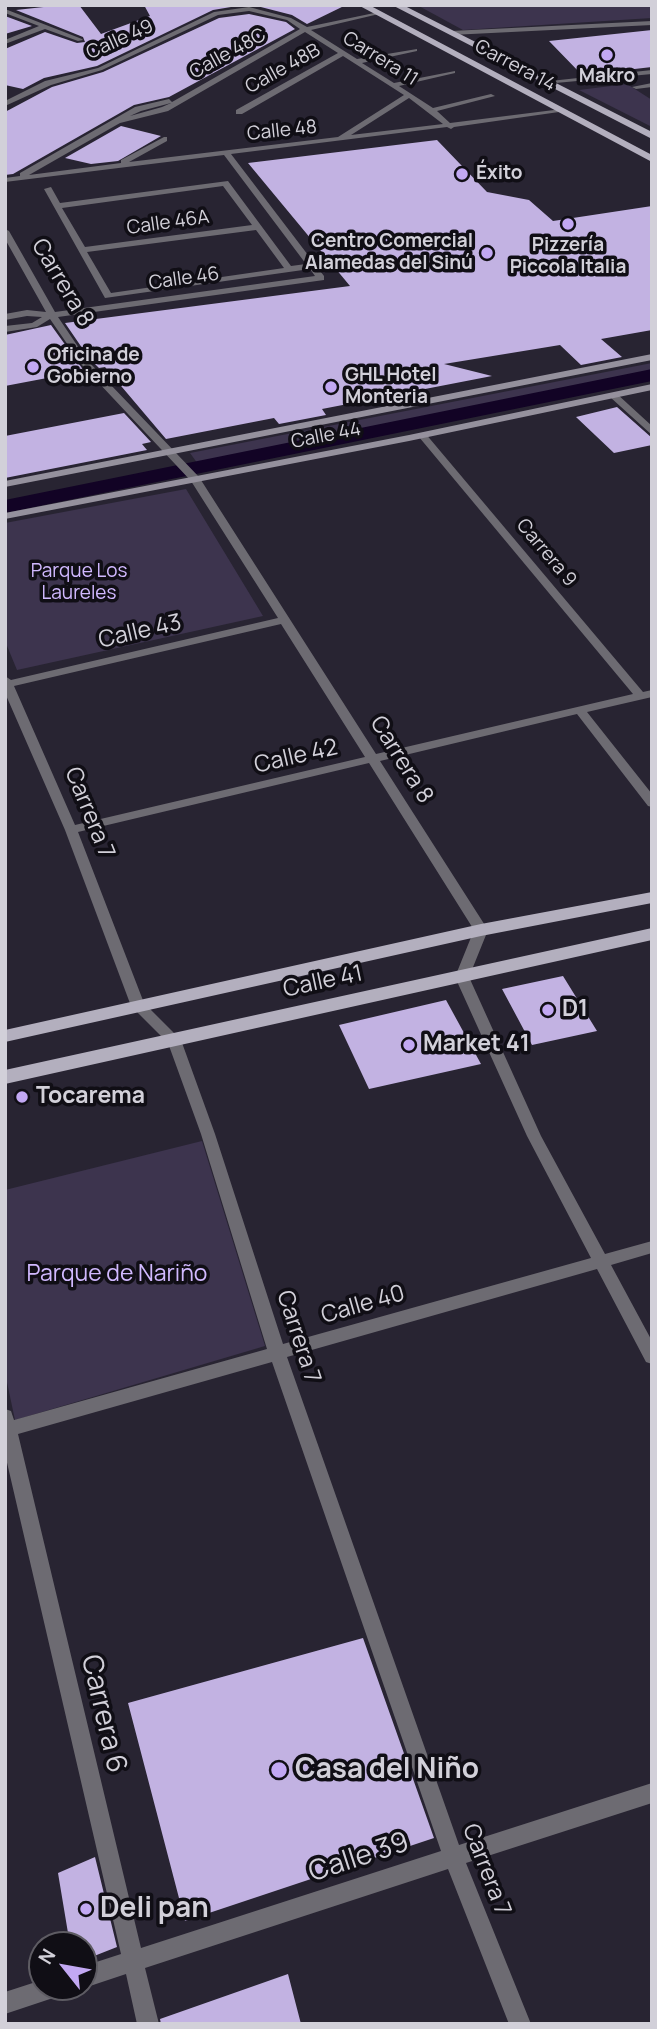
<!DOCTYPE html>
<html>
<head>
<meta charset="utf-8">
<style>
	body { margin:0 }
	#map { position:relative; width:657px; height:2029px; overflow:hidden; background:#282432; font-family:Manrope,sans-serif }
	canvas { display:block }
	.frame { position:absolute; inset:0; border:7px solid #d2d0d9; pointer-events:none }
	.north { position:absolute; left:28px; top:1931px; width:70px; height:70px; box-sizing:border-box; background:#100e15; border:2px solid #5e5c63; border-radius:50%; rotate:301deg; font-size:19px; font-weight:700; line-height:28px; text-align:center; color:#d2d0d9 }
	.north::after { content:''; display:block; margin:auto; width:24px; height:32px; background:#c2a8f3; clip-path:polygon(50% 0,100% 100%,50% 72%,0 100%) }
</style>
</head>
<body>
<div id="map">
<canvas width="657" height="2029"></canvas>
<div class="frame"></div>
<div class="north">N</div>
</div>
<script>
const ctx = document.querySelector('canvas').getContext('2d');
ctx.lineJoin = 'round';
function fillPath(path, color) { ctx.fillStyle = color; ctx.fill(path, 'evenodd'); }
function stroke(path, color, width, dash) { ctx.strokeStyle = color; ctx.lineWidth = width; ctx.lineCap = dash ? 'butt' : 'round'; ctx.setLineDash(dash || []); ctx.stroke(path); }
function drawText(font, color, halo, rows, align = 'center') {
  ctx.font = font + ' Manrope,sans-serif'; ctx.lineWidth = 7; ctx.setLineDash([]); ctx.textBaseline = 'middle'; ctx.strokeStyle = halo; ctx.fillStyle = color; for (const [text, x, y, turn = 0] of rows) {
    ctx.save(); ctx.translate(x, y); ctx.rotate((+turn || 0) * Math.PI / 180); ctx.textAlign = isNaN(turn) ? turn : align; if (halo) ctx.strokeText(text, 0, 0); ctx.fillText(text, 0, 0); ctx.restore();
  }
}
fillPath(new Path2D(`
	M417,5H652V18L463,30Z
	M627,84L652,100V127L579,90Z
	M652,363V379L203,471L190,453Z
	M186,489L263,616L17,670L5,641V523Z
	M202,1141L265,1346L15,1420L5,1373V1190Z`), '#3d344e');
fillPath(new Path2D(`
	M652,369V381L5,513V500Z`), '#120325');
fillPath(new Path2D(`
	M62,5H79L101,34L150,16L144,5H243L213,10L97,66L44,78L23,89L5,85V49L45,32L77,43L85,42L83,37L16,10Z
	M253,5H346L307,24L292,15Z
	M249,14L286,22L295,29L169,97L134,105L13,174L5,175V112L52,87L103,72L219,18Z
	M5,16L32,26L5,34Z
	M652,30V67L582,75L549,41Z
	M121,126L161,136L118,161L91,164L65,158Z
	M437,140L487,192L529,200L553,221L652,206V330L601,339L622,357L581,365L560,345L444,364L492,376L322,409L326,415L279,424L274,418L166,439L105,367L99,368L89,358L65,323L350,286L248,163Z
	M51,325L84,371L5,386V335Z
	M617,407L652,438V445L614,453L576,417Z
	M124,413L151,442L142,444L147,450L5,478V436Z
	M563,976L597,1031L532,1045L502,989Z
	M446,1000L481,1064L369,1089L339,1025Z
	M363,1638L434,1838L185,1921L128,1703Z
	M95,1857L117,1947L84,1960V1945H70L58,1873Z
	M288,1974L301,2024H161L160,2019Z`), '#c2b2e2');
fillPath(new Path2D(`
	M249,7L291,18L307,27L379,12V14L311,30L357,59L417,49V51L362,63L394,83L455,71V73L399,86L433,108L491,94L495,96L437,111L450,123L562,109L566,111L454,127L451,129L447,127L231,154L324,276V280L58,317L87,360L199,477L376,754L633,694L419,437V433H425L643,692L652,690V697L587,712L652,794V807L648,806L577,714L380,761L488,930L469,977L541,1136L605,1254L652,1241V1253L611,1265L652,1341V1364L646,1362L597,1269L287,1357L459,1845L652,1783V1803L466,1863L531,2024H509L448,1869L145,1968L159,2024H137L126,1974L84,1988L83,1987L84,1966L121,1954L5,1454V1409L11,1411L14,1420L267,1349L201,1134L168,1043L131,1006L65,830L5,693V676L11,680L278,618L191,481L81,364L50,319L37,327L5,332V326L32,323L42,317L27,316L5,320V314L27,310L46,312L5,239V229L9,231L55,312L315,276L310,269L105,298L44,189L51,187L60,203L228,181L291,266L306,264L224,155L5,182V178L20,176V173L135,107L169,99L172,102L300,29L287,20L249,11L218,15L102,70L51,85L5,106V101L45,81L98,68L214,12ZM305,32L338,53L236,110V114H242L343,56L404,95L338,137L129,162L167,141V137H164L121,160V163L29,175L120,123L168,111ZM409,98L443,124L351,135ZM171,103L162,107L130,116L141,111ZM223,186L252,225L85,247L62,208ZM256,230L284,268L111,293L87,252ZM281,624L365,757L75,825L14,686ZM369,763L474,930L455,977L527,1136L591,1258L283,1344L215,1134L181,1040L144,1003L78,832ZM272,1362L441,1851L141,1948L18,1434Z
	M5,9L82,39L83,40L78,41L45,29L5,44V40L39,26L5,13Z
	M652,21V25L451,35L448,33L451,31Z
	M652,70V74L545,84L541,82Z
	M652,83V87L636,89L632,87Z
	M610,393H616L652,426V435L610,397Z
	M42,1980V1987H65L62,1995L5,2014V1992Z`), '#6d6b72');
fillPath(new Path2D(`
	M652,354V360L5,487V481Z
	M652,384V390L409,441L5,519V513L409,435Z`), '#95919d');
fillPath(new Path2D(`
	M358,5H369L652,155V162Z
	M392,5H403L652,132V139Z
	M652,892V903L481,936L5,1042V1030L481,924Z
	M652,928V940L5,1084V1070Z`), '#b3afbe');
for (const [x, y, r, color] of [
	[607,55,7,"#c2a8f3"],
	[462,174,7,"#c2a8f3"],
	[568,224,7,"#c2a8f3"],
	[487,253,7,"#c2a8f3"],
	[33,367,7,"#c2a8f3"],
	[331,387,7,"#c2a8f3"],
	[548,1010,7,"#c2a8f3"],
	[409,1045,7,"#c2a8f3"],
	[22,1097,7,"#c2a8f3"],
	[279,1770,9,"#c2a8f3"],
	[86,1909,7,"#c2a8f3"]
]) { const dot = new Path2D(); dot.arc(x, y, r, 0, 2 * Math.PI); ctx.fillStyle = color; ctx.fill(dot); stroke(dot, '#100e15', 2.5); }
drawText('19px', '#d2d0d9', '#100e15', [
	["Calle 49",120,40,-24],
	["Calle 48C",228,54,-29],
	["Carrera 11",380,59,32],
	["Carrera 14",515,66,28],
	["Calle 48B",283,69,-29],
	["Calle 48",282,131,-6],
	["Calle 46A",168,223,-8],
	["Calle 46",184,279,-8],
	["Calle 44",326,436,-11],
	["Carrera 9",546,553,50]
]);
drawText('bold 19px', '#d2d0d9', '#100e15', [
	["Makro",607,77,"center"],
	["Éxito",476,174],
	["Centro Comercial",473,242,"right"],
	["Alamedas del Sinú",473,264,"right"],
	["Pizzería",568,246,"center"],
	["Piccola Italia",568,268,"center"],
	["Oficina de",47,356],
	["Gobierno",47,378],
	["GHL Hotel",345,376],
	["Monteria",345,398]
], 'left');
drawText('19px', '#d1b9ff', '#100e15', [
	["Parque Los",79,572],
	["Laureles",79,594]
]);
drawText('23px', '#d2d0d9', '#100e15', [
	["Carrera 8",62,283,59],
	["Calle 43",140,632,-13],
	["Calle 42",296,757,-13],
	["Carrera 8",401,760,58],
	["Carrera 7",89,813,68],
	["Calle 41",323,982,-12],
	["Calle 40",363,1305,-16],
	["Carrera 7",298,1337,72],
	["Carrera 7",486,1870,69]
]);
drawText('bold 23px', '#d2d0d9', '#100e15', [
	["D1",562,1010],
	["Market 41",423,1045],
	["Tocarema",36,1097]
], 'left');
drawText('23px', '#d1b9ff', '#100e15', [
	["Parque de Nariño",117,1275]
]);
drawText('28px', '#d2d0d9', '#100e15', [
	["Carrera 6",103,1714,77],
	["Calle 39",359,1858,-18]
]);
drawText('bold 28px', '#d2d0d9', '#100e15', [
	["Casa del Niño",295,1770],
	["Deli pan",100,1909]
], 'left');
</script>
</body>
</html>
